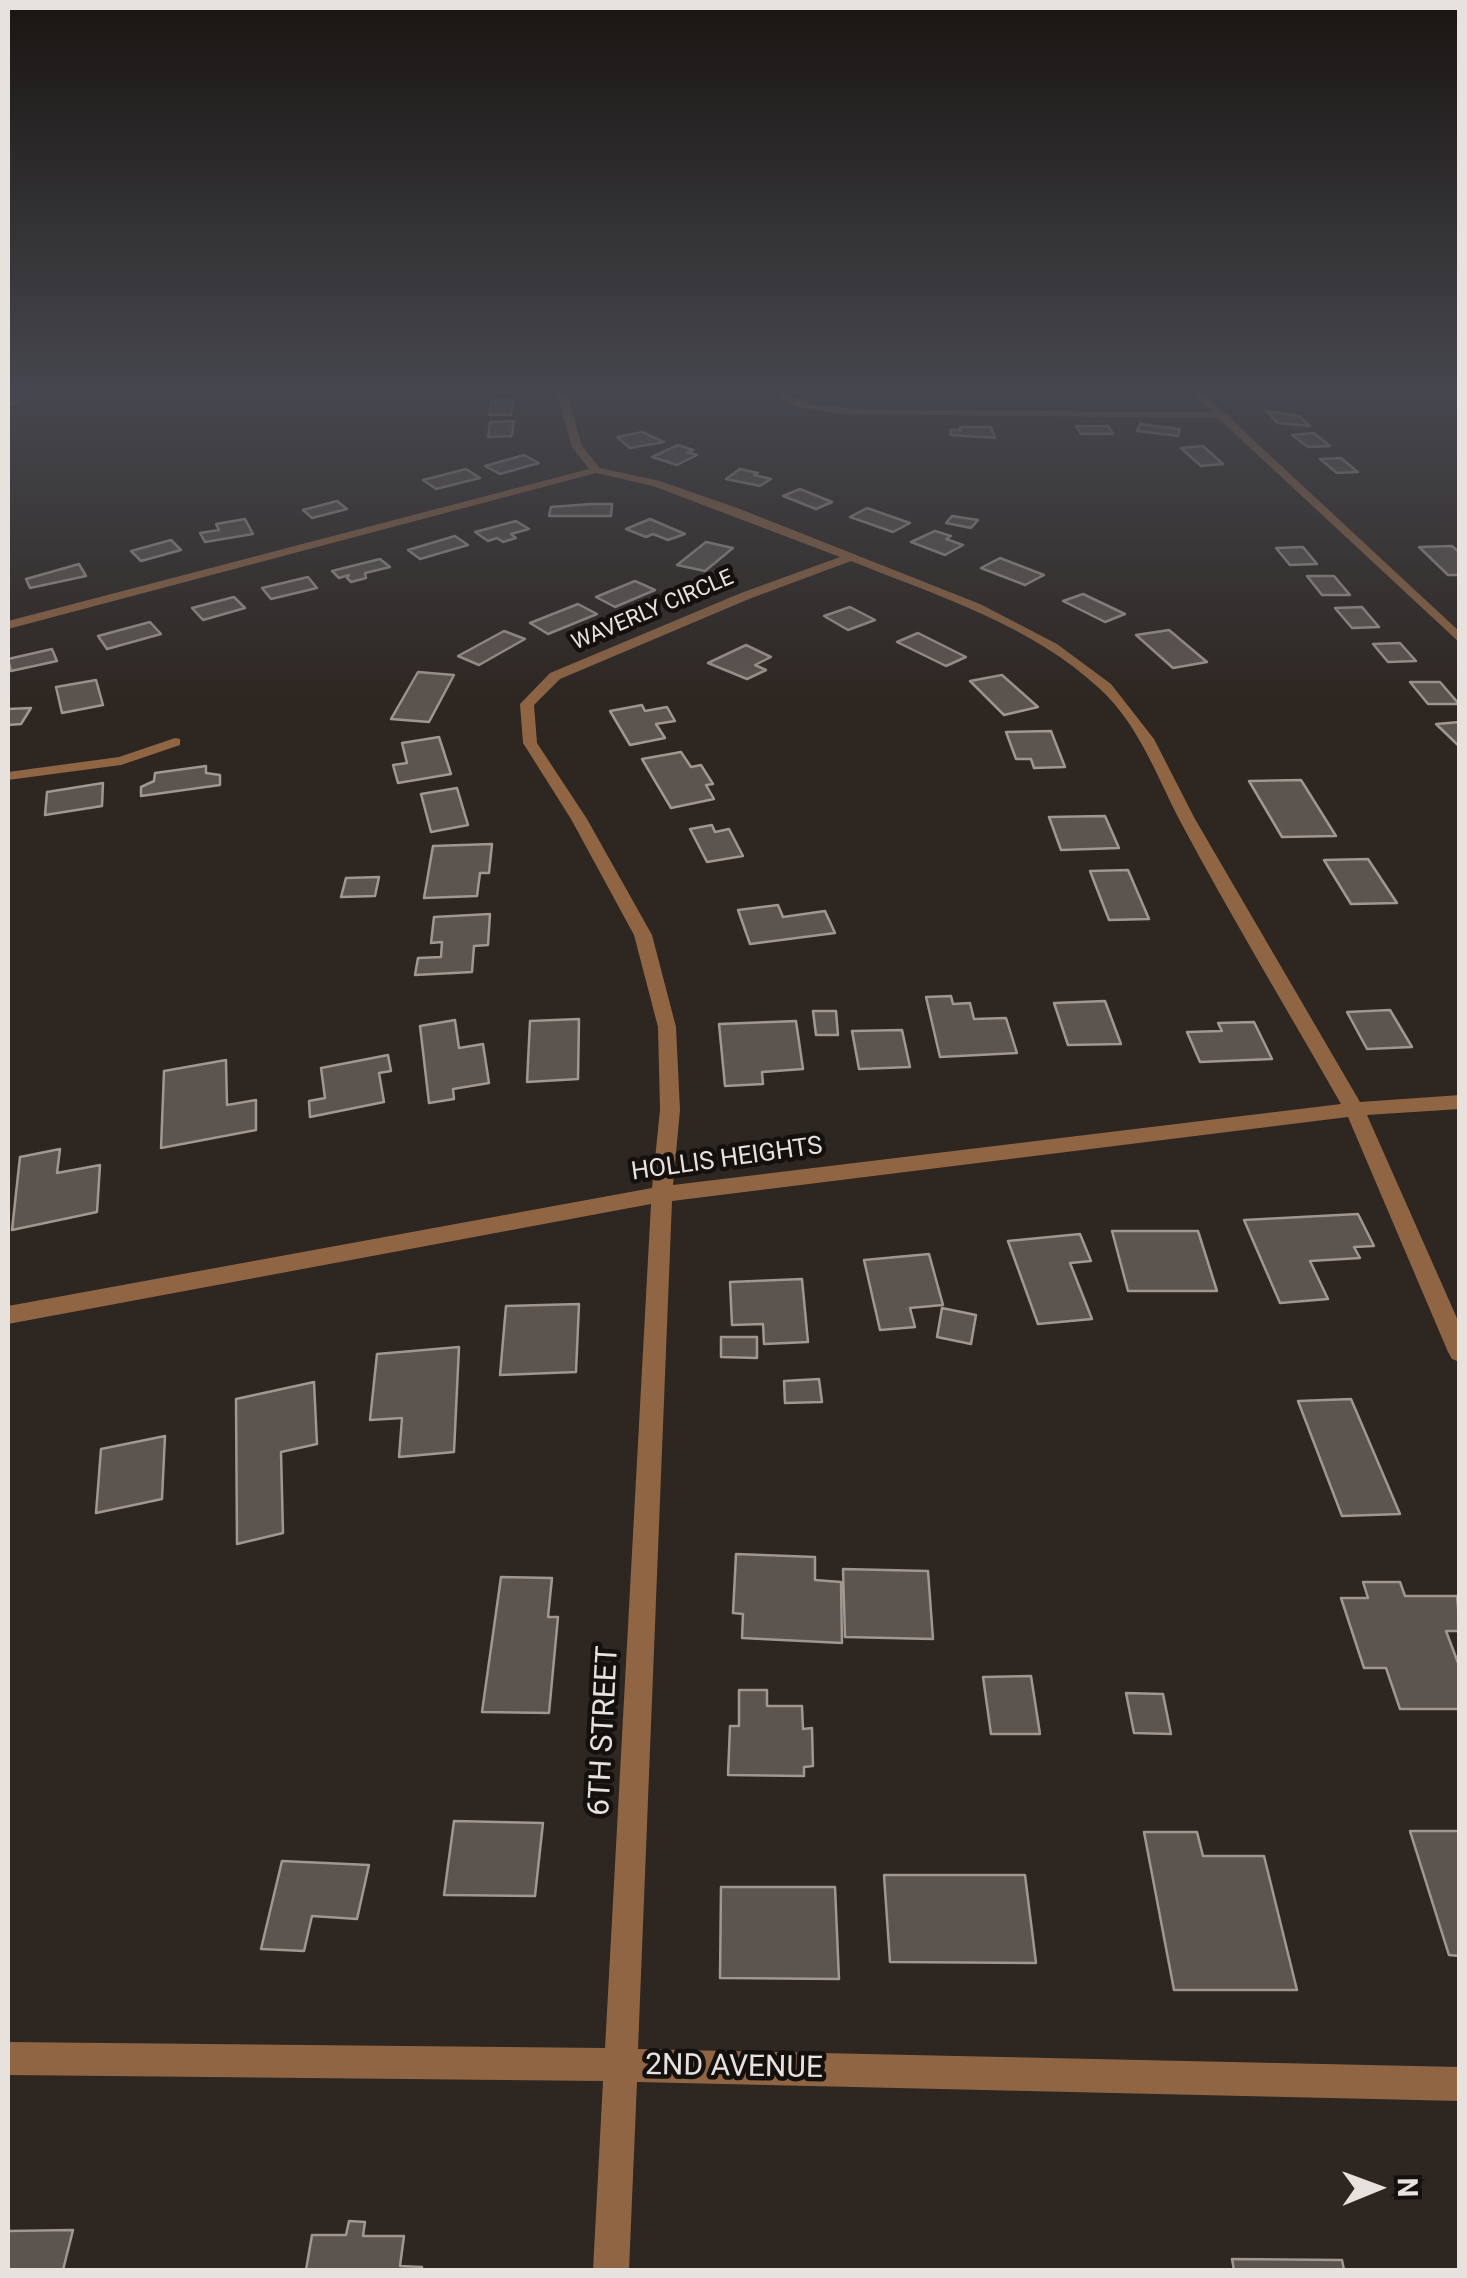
<!DOCTYPE html>
<html>
<head>
<meta charset="utf-8">
<style>
	body { margin:0 }
	#map { position:relative; width:1467px; height:2278px; overflow:hidden; background:#2d2621; font-family:Roboto,sans-serif }
	canvas { display:block }
	.frame { position:absolute; inset:0; border:10px solid #e7e2de; pointer-events:none }
	.north { position:absolute; left:1327px; top:2138px; width:100px; height:100px; -webkit-text-stroke:8px #13100d; paint-order:stroke; rotate:89deg; font-size:28px; font-weight:700; line-height:40px; text-align:center; color:#e7e2de }
	.north::after { content:''; display:block; margin:auto; width:35px; height:45px; background:#e7e2de; clip-path:polygon(50% 0,100% 100%,50% 72%,0 100%) }
</style>
</head>
<body>
<div id="map">
<canvas width="1467" height="2278"></canvas>
<div class="frame"></div>
<div class="north">N</div>
</div>
<script>
const ctx = document.querySelector('canvas').getContext('2d');
ctx.lineJoin = 'round';
function fillPath(path, color) { ctx.fillStyle = color; ctx.fill(path, 'evenodd'); }
function stroke(path, color, width, dash) { ctx.strokeStyle = color; ctx.lineWidth = width; ctx.lineCap = dash ? 'butt' : 'round'; ctx.setLineDash(dash || []); ctx.stroke(path); }
function drawText(font, color, halo, rows, align = 'center') {
  ctx.font = font + ' Roboto,sans-serif'; ctx.lineWidth = 9; ctx.setLineDash([]); ctx.textBaseline = 'middle'; ctx.strokeStyle = halo; ctx.fillStyle = color; for (const [text, x, y, turn = 0] of rows) {
    ctx.save(); ctx.translate(x, y); ctx.rotate((+turn || 0) * Math.PI / 180); ctx.textAlign = isNaN(turn) ? turn : align; if (halo) ctx.strokeText(text, 0, 0); ctx.fillText(text, 0, 0); ctx.restore();
  }
}
const building = new Path2D(`
	M492,400H514L511,415H489Z
	M1266,411L1299,416L1310,426L1278,423Z
	M514,421L512,436L488,437L490,422Z
	M1140,424L1180,429L1178,436L1137,431Z
	M1076,426H1108L1113,434H1081Z
	M960,427H991L995,438L951,435L950,430H961Z
	M642,432L664,442L630,448L617,437Z
	M1314,433L1330,446L1308,447L1292,435Z
	M678,445L693,450L687,452L697,455L677,465L652,457Z
	M1203,446L1223,464L1201,466L1181,448Z
	M524,455L539,463L500,474L485,466Z
	M1341,458L1358,472L1337,473L1320,459Z
	M466,469L480,478L436,489L423,480Z
	M740,469L758,473L754,475L771,479L760,486L726,479Z
	M800,489L832,502L816,509L783,496Z
	M337,501L347,509L312,518L303,510Z
	M591,504H612L611,516H549L551,507Z
	M867,508L910,523L893,532L850,517Z
	M952,516L978,520L971,528L946,523Z
	M245,519L253,534L205,542L200,533L219,530L216,524Z
	M650,519L685,534L668,540L653,534L646,537L626,529Z
	M516,521L529,529L511,534L516,538L503,542L497,538L488,541L475,532Z
	M935,531L951,536L946,539L963,545L945,555L911,542Z
	M455,536L468,545L420,559L408,550Z
	M171,540L181,550L141,561L131,551Z
	M706,542L733,548L705,571L677,565Z
	M1452,546L1460,553V575H1448L1419,547Z
	M1303,547L1317,564L1290,565L1276,548Z
	M1000,558L1044,575L1025,585L981,568Z
	M380,559L390,567L365,573L366,578L351,582L347,578L349,575L339,578L332,571Z
	M79,564L86,576L30,588L26,579Z
	M1307,576H1334L1350,595H1322Z
	M308,577L317,588L271,599L262,588Z
	M635,581L655,590L615,607L596,597Z
	M1083,594L1125,614L1105,622L1063,601Z
	M234,597L245,608L203,620L192,608Z
	M578,604L597,614L548,634L530,623Z
	M850,607L875,620L848,630L824,616Z
	M1362,607L1379,627L1352,628L1335,608Z
	M150,622L161,634L107,649L98,636Z
	M1169,630L1207,662L1173,668L1136,635Z
	M504,631L525,639L479,665L458,656Z
	M918,633L966,657L946,666L897,642Z
	M1400,643L1416,661L1388,662L1373,644Z
	M746,645L771,657L755,665L766,670L747,679L708,663Z
	M52,649L57,661L11,671L8,659Z
	M418,672L454,675L429,722L391,719Z
	M1002,675L1038,707L1004,715L970,681Z
	M96,680L103,705L62,713L56,687Z
	M1410,682H1440L1459,704H1428Z
	M642,705L645,711L667,707L675,721L656,724L665,738L630,745L610,711Z
	M31,708L21,724L8,725V709Z
	M1460,722V747L1436,724Z
	M1051,731L1065,767L1034,768L1031,759H1016L1006,732Z
	M439,737L451,774L398,783L393,765L407,763L402,743Z
	M681,752L691,767L701,765L713,784L706,785L714,799L671,808L642,759Z
	M206,766V773L220,775V785L141,796V787L154,781L155,773Z
	M1301,780L1336,836L1282,837L1249,781Z
	M103,783L102,806L45,815L47,792Z
	M457,788L468,825L431,832L421,794Z
	M1105,816L1119,848L1061,850L1049,817Z
	M712,825L715,832L729,829L743,856L707,862L690,829Z
	M492,844L489,873H480L477,896L424,898L433,846Z
	M1368,859L1397,903L1351,904L1324,860Z
	M1128,870L1149,919L1109,920L1090,871Z
	M379,877L375,896L341,897L346,878Z
	M778,905L783,917L825,911L835,933L750,944L738,910Z
	M490,914L488,945L474,946L472,972L415,975L418,958L441,957L442,942L431,943L434,917Z
	M951,996L953,1004L970,1003L974,1019L1006,1018L1017,1053L940,1057L926,997Z
	M1105,1001L1121,1044L1068,1045L1054,1003Z
	M1390,1010L1412,1047L1367,1049L1347,1012Z
	M813,1011H836L838,1035H816Z
	M579,1019L578,1079L527,1082L530,1021Z
	M455,1020L459,1048L483,1044L489,1083L453,1089L454,1099L429,1103L420,1026Z
	M796,1021L803,1069L762,1072L763,1084L725,1086L719,1024Z
	M1254,1022L1272,1059L1200,1062L1187,1032L1222,1031L1218,1023Z
	M902,1030L910,1067L859,1069L852,1031Z
	M388,1055L391,1071L379,1073L384,1102L310,1117L309,1101L325,1098L321,1068Z
	M226,1060L227,1105L256,1100V1130L161,1148L164,1071Z
	M60,1149L57,1173L100,1165L97,1212L12,1230L20,1157Z
	M1358,1214L1374,1246L1354,1247L1360,1258L1310,1261L1328,1299L1280,1303L1244,1220Z
	M1112,1231H1198L1217,1291H1128Z
	M1080,1234L1091,1261L1070,1263L1092,1319L1038,1324L1008,1241Z
	M929,1254L943,1305L910,1308L915,1327L880,1330L864,1260Z
	M802,1279L808,1342L764,1344L763,1324L732,1325L730,1282Z
	M579,1304L576,1372L500,1375L506,1306Z
	M942,1308L976,1315L971,1344L937,1337Z
	M721,1337H757V1358L721,1357Z
	M459,1347L454,1452L399,1457L402,1418L370,1420L377,1354Z
	M819,1379L822,1402L785,1403L784,1381Z
	M314,1382L317,1444L281,1452L283,1533L237,1544L236,1399Z
	M1351,1399L1400,1514L1342,1516L1298,1401Z
	M165,1436L162,1499L96,1513L101,1449Z
	M736,1554L815,1557V1580L841,1582L842,1643L742,1638L743,1614L733,1613Z
	M843,1569L928,1571L933,1639L845,1637Z
	M501,1577L552,1578L548,1617H558L549,1713L482,1712Z
	M1363,1582H1400L1405,1596H1457L1460,1631H1446L1460,1668V1709H1400L1386,1668H1364L1341,1598H1368Z
	M1031,1676L1040,1734H991L983,1677Z
	M739,1690H767V1706H802L803,1729L812,1728L813,1766L804,1767V1776L728,1775L730,1726H739Z
	M1126,1693L1163,1694L1171,1734L1134,1733Z
	M454,1821L543,1823L535,1896L444,1895Z
	M1410,1831H1460V1956L1449,1955Z
	M1144,1832H1197L1203,1856H1264L1297,1990H1174Z
	M282,1861L369,1865L357,1919L312,1916L304,1951L261,1949Z
	M884,1875H1025L1036,1963L890,1962Z
	M721,1887H835L839,1979L720,1978Z
	M349,2221L365,2222L363,2236H404L400,2266L422,2267V2270H306L312,2235H346Z
	M73,2230L63,2270H8V2231Z
	M1232,2259L1342,2260L1344,2270H1234Z`);
fillPath(building, '#5c544e');
stroke(building, '#a09790', 2.5);
fillPath(new Path2D(`
	M16,399L23,401L8,407V402Z`), '#906543');
fillPath(new Path2D(`
	M557,394H567L582,446L600,468L660,481L740,509L980,604L1057,644L1111,684L1154,739L1195,819L1360,1102L1460,1095V1109L1367,1115L1460,1325V1362L1452,1359L1448,1352L1348,1117L672,1201L638,2049L1460,2067V2101L637,2082L629,2270H593L603,2081L8,2075V2042L605,2048L651,1204L8,1324V1306L652,1188L660,1110L658,1027L634,935L571,819L523,743L520,704L550,673L741,593L840,557L653,486L596,473L8,629V621L589,469L572,447ZM851,561C935,595 1032,625 1100,689C1138,724 1156,774 1179,819C1230,915 1287,1009 1341,1104L673,1185L680,1110L676,1027L652,935L587,819L537,743L534,705L560,679L749,599Z
	M775,394H786L812,405L875,410L1212,412L1193,394H1204L1460,632V643L1218,418L838,414L796,407Z
	M175,738L180,739V745L121,765L8,780V772L119,757Z`), '#906543');
const sky = ctx.createLinearGradient(0, 0, 0, 713);
sky.addColorStop(0, '#191512');
sky.addColorStop(0.55, '#46474e');
sky.addColorStop(1, '#46474e00');
ctx.fillStyle = sky;
ctx.fillRect(0, 0, 1467, 713);
drawText('22px', '#e7e2de', '#13100d', [
	["WAVERLY CIRCLE",653,611,-23]
]);
drawText('25px', '#e7e2de', '#13100d', [
	["HOLLIS HEIGHTS",727,1160,-8]
]);
drawText('30px', '#e7e2de', '#13100d', [
	["6TH STREET",605,1731,-87],
	["2ND AVENUE",734,2068,1]
]);
</script>
</body>
</html>
